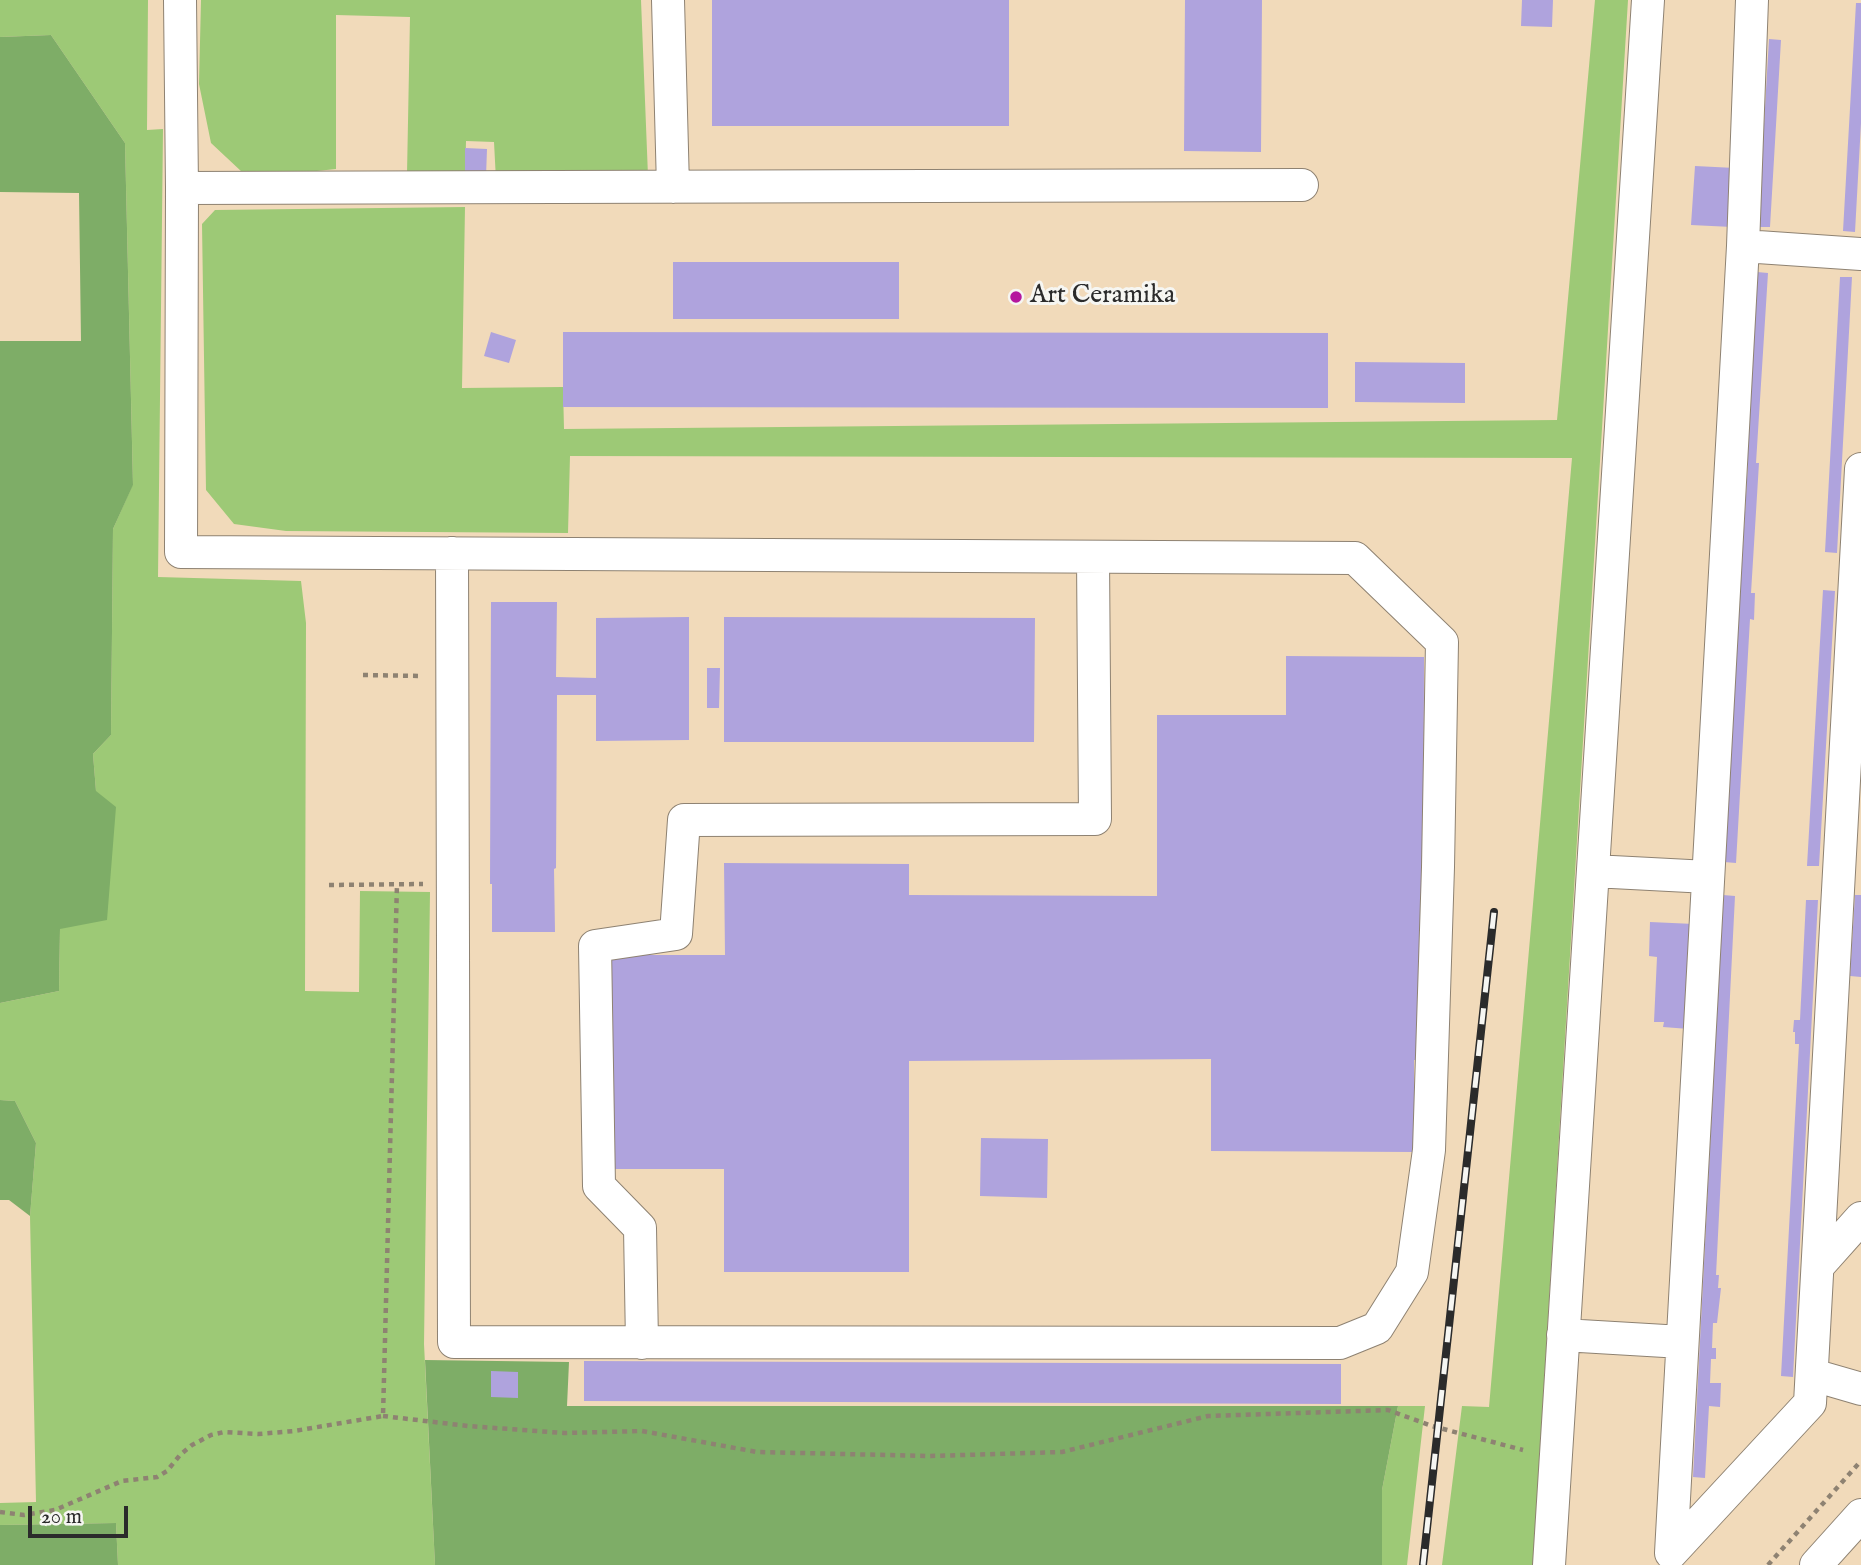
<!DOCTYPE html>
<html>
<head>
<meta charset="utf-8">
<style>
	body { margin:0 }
	#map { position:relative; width:1861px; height:1565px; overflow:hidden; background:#f1daba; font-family:"IM FELL English",serif }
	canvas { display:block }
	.scale { position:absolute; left:28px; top:1506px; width:100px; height:32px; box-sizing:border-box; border:4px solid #2b2b2b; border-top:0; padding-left:9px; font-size:21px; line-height:24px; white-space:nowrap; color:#2b2b2b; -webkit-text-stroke:5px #f6f6f2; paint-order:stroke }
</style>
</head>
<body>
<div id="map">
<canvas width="1861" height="1565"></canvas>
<div class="scale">20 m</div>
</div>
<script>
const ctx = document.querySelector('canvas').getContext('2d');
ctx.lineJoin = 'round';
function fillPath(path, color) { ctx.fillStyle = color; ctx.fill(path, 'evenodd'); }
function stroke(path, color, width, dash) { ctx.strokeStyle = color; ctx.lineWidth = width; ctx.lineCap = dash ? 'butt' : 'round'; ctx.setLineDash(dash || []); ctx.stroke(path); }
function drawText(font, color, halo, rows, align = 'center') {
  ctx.font = font + ' "IM FELL English",serif'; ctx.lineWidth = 6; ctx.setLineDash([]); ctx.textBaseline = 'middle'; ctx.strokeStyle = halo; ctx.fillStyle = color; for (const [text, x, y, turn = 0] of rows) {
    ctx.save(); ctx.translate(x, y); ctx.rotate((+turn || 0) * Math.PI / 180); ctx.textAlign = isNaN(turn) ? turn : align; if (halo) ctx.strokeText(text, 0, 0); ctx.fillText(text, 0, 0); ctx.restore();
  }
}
fillPath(new Path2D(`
	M0,0H148L147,130L163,129L158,577L301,581L306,623L305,991L359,992L360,891L430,892L424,1344L435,1565H118L116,1523L0,1525V1503L36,1502L30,1216L36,1143L15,1101L0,1100V1003L59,991L60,929L96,791L93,754L111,735L113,529L133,484L125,143L51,35L0,37Z
	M201,0H641L648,176L496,180L494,142L466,141L465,182L407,174L410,17L336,15V169L279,175L242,172L211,143L199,84Z
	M1595,0H1628L1533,1565H1442L1462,1406L1489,1407L1572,458L570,456L568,533L286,531L234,524L206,490L202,224L215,210L465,207L462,388L563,387L564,429L1557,420Z
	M1398,1406H1425L1407,1565H1382V1490Z`), '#9dc976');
fillPath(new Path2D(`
	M51,35L125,143L133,485L113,529L111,735L93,754L96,791L116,807L107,920L60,929L59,991L0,1003V341H81L79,193L0,192V37Z
	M0,1100L15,1101L36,1143L30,1216L9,1200H0Z
	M425,1360L569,1362L567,1406H1398L1382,1490V1565H435Z
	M116,1523L118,1565H0V1525Z`), '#7ead67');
fillPath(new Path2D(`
	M712,0H1009V126H712Z
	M1185,0H1262L1261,152L1184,151Z
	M1522,0H1553L1552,27L1521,26Z
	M1856,3H1861V123L1855,232L1843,231Z
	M1769,39L1781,40L1770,227H1758Z
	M465,148L487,149L486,177H465Z
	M1695,166L1735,168L1732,227L1691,225Z
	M673,262H899V319H673Z
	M1757,272L1768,273L1756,463H1759L1751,593H1755L1754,620L1750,619L1736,863L1724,862L1748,463H1745Z
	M1840,277H1852L1837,553L1825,552Z
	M491,332L516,340L509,363L484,356Z
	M563,332L1328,333V408L563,407Z
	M1355,362L1465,363V403L1355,402Z
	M1823,590L1835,591L1819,866H1807Z
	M491,602H557L556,677L596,678V618L689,617V740L596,741V695H557L556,868L554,869L555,932H492V884H490Z
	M724,617L1035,618L1034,742H724Z
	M1286,656L1424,657L1423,1060H1414V1152L1211,1151V1059L909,1061V1272H724V1169H608V955H725L724,863L909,864V895L1157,896V715H1286Z
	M707,668H720L719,708H707Z
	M1723,895L1735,896L1716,1275H1719L1718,1288H1721L1717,1323H1713L1712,1348H1716V1359H1711L1710,1383H1721L1720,1407L1709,1406L1705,1478L1693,1477Z
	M1855,895H1861V977L1850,976Z
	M1806,900H1818L1793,1377L1781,1376L1799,1044H1795V1032H1793L1794,1020H1800Z
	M1650,922L1694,924L1689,1029L1663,1027L1664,1022H1654L1657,957L1649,956Z
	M981,1138L1048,1139L1047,1198L980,1196Z
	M584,1361L1341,1364V1404L584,1401Z
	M491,1371L518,1372V1398L491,1397Z`), '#afa3dd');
const minor = new Path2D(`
	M180,0L182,188L1302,185
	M668,0L673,187
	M182,188L181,552L1355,558L1442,642L1438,867L1429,1150L1412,1272L1377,1328L1340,1343L454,1342L452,553
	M1743,246L1861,254
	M1593,871L1708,877
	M1819,1265L1861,1218
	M1563,1335L1682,1342
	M642,1343L640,1228L599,1186L595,946L676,934L684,820L1095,819L1093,557
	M1813,1375L1861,1389
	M1671,1553L1743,246L1752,0
	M1671,1553L1810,1403L1861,469
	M1549,1565L1648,0
	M1816,1565L1861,1515`);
stroke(minor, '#8e8272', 34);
stroke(new Path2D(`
	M363,675L422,676
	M329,885L423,884
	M383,1416L468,1426L564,1433L642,1431L757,1452L930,1456L1062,1452L1208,1416L1388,1410L1432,1426L1523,1450
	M0,1512L24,1515L55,1510L122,1481L157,1477L167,1471L180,1455L192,1445L211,1435L224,1432L258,1434L294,1431L383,1416L397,884
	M1768,1565L1861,1461`), '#8e8272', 4.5, [5, 5]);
stroke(minor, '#fff', 32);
const rail = new Path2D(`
	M1423,1565L1494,912`);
stroke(rail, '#2b2b2b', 8);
stroke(rail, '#f6f6f2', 5, [16]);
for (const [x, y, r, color] of [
	[1016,297,7,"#b5179e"]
]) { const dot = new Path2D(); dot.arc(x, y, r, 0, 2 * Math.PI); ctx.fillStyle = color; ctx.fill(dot); stroke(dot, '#f6f6f2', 2.5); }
drawText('26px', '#2b2b2b', '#f6f6f2', [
	["Art Ceramika",1030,297]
], 'left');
</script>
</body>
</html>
